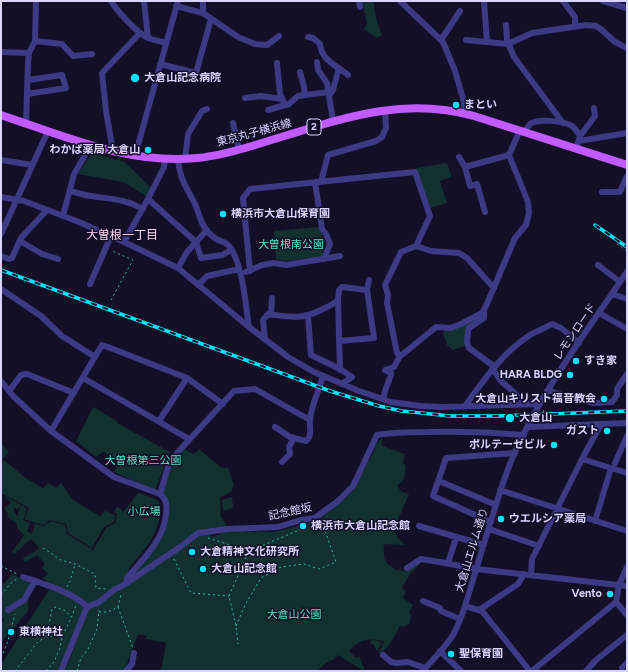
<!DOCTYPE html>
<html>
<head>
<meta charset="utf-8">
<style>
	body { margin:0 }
	#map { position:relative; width:628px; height:672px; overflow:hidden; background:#130f26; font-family:Figtree,sans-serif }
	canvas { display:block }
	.frame { position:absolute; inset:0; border:2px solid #d9d4ff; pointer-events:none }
</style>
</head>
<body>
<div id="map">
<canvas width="628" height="672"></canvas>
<div class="frame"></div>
</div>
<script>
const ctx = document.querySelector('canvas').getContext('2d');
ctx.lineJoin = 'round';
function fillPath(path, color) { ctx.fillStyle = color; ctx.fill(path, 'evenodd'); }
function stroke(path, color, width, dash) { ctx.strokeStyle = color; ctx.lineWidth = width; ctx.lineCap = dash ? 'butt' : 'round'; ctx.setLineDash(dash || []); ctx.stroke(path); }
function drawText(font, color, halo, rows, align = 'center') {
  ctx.font = font + ' Figtree,"Noto Sans JP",sans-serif'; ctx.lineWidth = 3; ctx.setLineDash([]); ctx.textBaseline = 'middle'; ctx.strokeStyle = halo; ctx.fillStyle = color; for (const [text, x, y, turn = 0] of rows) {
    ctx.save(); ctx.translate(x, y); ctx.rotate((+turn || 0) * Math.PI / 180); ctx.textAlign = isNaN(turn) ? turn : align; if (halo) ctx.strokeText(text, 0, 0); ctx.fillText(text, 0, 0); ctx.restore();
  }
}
fillPath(new Path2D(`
	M362,1H373L377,22L382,35L377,38L364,29L367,24Z
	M92,153L125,162L151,188L146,196L123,182L78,174Z
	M447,163L452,177L440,181L447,203L430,208L416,168Z
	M318,227L325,241L323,256L286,261L276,259L274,231Z
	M480,316L482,318L467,328L465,346L453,350L446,344L447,343L443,334L445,329Z
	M93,407L117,421V423L170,452L155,490L114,472L119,461L103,452L96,457L76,441Z
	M382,438V446L405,454L403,463L406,466L404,479L397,486L402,492L409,494L394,529L398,538L405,545L386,544L384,545C383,556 384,564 394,568L395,570L406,571L420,562V564L410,574L402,588L406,591L403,598L413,605L409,613L411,615L410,623L404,627L400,626L390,644L381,654L378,653L384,643L383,641C369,637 359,639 349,651L356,658L359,656L364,668V671L338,655L333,660L327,662L317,671H159L162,666L166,643L145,639L147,636L138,634C135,642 133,649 130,656C127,661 128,666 124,671H64L68,664L89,607L47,583V581L42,579L48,574L42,568L45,564L37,555L25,562L23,559C27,554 34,553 39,548L31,539L14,554L12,552L24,535L17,528V524L7,516L8,513L4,508L11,503L5,496L21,505L18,509L14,508V512L18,517L19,509L22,505L27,509L23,520L30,523L27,531L32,534L35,524L43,526L51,521L65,525L67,534L93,550L106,528L115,523L117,514L114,512L117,507L120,508L123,512L138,493H140L159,501C163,532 147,546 129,568L128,573L133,572L162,528L165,513L164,499L160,497C166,480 171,462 184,449L194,454L199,449L222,468H228L234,485L231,492L220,497L221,512L220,515L227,527L212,533L211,537L229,531L273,532L283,530L315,521L323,517L352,492L375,449L376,444Z
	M1,444L9,452L1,461Z
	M4,460L24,477L43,488L48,483L56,488L61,483L73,500L100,516L105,511L115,515L114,522L104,527L92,548L68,533L66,524L50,520L43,525L24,519L29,508L1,493V464Z
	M232,497L233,508L223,511L222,500Z
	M12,574L30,582L28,611L1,643V623L4,620L1,616V582L4,584Z
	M50,588L81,602L84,610L59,671H1V665Z
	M373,639L382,643L377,651L373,644H371L370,641Z`), '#12302f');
stroke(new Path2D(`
	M617,244L627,251
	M111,300L133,260L112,251
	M539,421L545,408
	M208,538L249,551L229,596L236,626L238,644
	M43,548L61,560L75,564L95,574L96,588L106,589
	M249,551L309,526
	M174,559L191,593L229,596
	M1,566L17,574
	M67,587L70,581L75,565
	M1,595L11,583L17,579
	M118,607L133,648
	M99,612H108L118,607L121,594
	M236,626L245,605L261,578L281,567L304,564L319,569L336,562L322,522
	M62,637L47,636L52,609L55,607L66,611L71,617
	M3,653L8,641L15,614
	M15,671L37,643L46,636
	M46,671L54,662L60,648L62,637L72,616L76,605
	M77,671L81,658L88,649L97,629L99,610`), '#2fb8b0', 1, [2, 3]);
stroke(new Path2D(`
	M111,1C117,11 137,33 148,38C153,40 160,41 166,43
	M144,1L148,38
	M359,1L360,7
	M400,1L443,42L455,71L464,102L465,113
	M484,1L487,42
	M563,1L575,17V26
	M603,1L627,8
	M176,6L203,13L238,37L255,44L267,45L279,36
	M203,13V1
	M506,25L507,40L514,57L563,123
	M308,37L313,38L320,44C321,60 337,66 348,75
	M441,40L460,11
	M466,40L508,44L532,33L586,25L596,26L602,30L615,42L627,48
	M35,41L62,44L73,56L92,54
	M1,52L29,53
	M317,62L318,70L327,83L333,121
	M277,63L280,94L285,105
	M160,64L196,73L211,19
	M300,72L304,87L305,95
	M27,94L66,88L62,75L28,80
	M329,96L333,90L339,68
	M245,98L261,96L282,99
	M268,110L289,104L298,96L329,92
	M233,123L239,150
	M26,124L28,63L29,53L35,41L36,1
	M525,132C526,129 528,126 530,124C538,118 564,121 572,126C575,128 578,133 580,136L576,149
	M580,136L595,116L594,108
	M579,141L627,133
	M113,151L106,111L102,73L140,33
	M135,156L178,1
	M459,157L465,167L509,155
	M178,159C179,178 187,188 195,204C201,218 200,225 212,236C221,244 227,239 233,252C244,275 245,302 249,327
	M185,159L188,134L202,111L207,109
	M1,160L32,165
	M465,167L470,186L477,184L485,212
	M315,182L322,229L326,234L330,244L324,259
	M321,182L328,155L376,141L382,137L386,128L385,110
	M70,191C77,193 84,195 91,196C110,199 126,199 143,209
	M602,192H620L627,176
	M1,197L24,201L79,222L124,242L178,268L249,327L288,357L314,372L359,391L391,402L421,406L442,407L540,404
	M148,199L196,242L201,258L222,255L231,250
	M63,216L74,174L91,145
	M1,234L48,131
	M20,241L42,254L58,259
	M124,242L148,199L164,167L165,159
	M416,246L431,251L459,253L467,258L494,288
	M1,256L9,259L12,258L21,238L47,210
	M598,265L620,282
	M178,268L187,252L207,230
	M250,271L243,198L250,189L415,172L430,216L416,246L401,252L385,285L388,295L387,303L397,353L400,356L403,354L436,327L450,328L461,324L482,313L486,306L515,238L526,225L529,213L528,202L509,155L520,130
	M246,272L262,265L274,263L286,265L340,256
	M90,284L111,236
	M198,285L207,276L239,269
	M1,289L41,316L62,336L95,357
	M612,294L627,299
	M338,300L340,370
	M484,310V318L469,328L468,331L467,342L469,348L495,367
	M599,313L627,329
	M271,315L272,298
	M308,316L311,355L340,369L352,377L342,384
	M265,339L263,320L268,314C290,317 301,320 321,310C327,307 333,305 338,300L339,290L342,287L367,290
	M339,341L374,338L367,290L369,280
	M493,369L500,380L527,404
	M83,378L189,439
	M1,381L13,396L51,431L114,477L160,494C167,500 167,505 166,514C164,540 143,559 127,578L126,583
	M549,390L555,393L594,403L612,402L617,395V389L627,374
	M9,391L21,375L27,374L74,393
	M383,399L386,388L391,375V373L385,370L394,367L400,356
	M465,406C484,380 502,353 530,335C537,331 545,328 552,324L561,328L579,343
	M159,421L187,378
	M275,427L290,437L306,441C313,435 309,427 310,419C312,404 319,390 323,376
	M528,427L627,423
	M51,431L102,345L108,347L187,378L223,404
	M582,459L627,473
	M282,462L290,454L289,447L294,438
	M615,463L627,436
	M439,481L496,505
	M500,490L627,531
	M160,494L168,467L177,453L234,391L255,389L310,420
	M595,521L611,468
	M491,522L433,496L446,458L515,453
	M419,526L484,545
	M489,529L539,546
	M448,563L456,538
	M407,568L421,559L440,562L476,569L627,586
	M531,575L532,559L582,459L601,424
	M23,577C41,583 75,593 87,607
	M423,601L440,608L441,611L460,619
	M616,602L627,615
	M465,606L482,611L530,671
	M87,607L99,602L115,589L122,586L180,547L198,533L228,529L278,527L301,520L315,518L338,501L353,486L377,435C394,432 410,432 427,432C460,431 491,432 524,435
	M8,610L24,600L35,581
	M479,610L518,584L524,574
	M440,651L461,671
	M383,655L391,662L396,663L408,662L425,668
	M622,668L627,663
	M61,671L87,607
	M126,671L132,664L134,653
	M423,671C433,659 445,648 453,635C458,626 462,615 465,606C473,580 481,553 489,527C497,502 504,476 515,452C544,388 587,330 627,272
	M532,671L616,602L619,585L627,567
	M586,671L596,660L627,635`), '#3d3a85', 6);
stroke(new Path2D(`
	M1,115C64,136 129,165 197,158C220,156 243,149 265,142C335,121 400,95 474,116L627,165`), '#c25bff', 8);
const rail = new Path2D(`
	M595,225L627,247
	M1,270L330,391L379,406L402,411L450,416H498L627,411`);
stroke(rail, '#00e5ff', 3.5);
stroke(rail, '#130f26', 2, [6]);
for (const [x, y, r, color] of [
	[135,78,5,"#00e5ff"],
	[456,105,4,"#00e5ff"],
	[148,150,4,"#00e5ff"],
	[223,214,4,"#00e5ff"],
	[576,361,4,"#00e5ff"],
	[570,375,4,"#00e5ff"],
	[604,399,4,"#00e5ff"],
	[510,418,5,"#00e5ff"],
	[607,431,4,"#00e5ff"],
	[554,445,4,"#00e5ff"],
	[501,519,4,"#00e5ff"],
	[303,526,4,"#00e5ff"],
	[192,552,4,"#00e5ff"],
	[203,569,4,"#00e5ff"],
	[610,594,4,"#00e5ff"],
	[11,632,4,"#00e5ff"],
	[451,654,4,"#00e5ff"]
]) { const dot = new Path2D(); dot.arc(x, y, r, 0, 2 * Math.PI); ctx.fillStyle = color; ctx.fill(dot); stroke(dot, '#130f26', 1.5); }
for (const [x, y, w] of [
	[314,127,14]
]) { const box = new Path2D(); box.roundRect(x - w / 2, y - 8, w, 16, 3); ctx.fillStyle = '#130f26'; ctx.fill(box); stroke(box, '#d9d4ff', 1); }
drawText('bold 10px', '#d9d4ff', null, [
	["2",314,127]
]);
drawText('bold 11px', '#d9d4ff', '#130f26', [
	["大倉山記念病院",144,78],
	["まとい",464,105],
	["わかば薬局 大倉山",140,150,"right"],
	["横浜市大倉山保育園",231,214],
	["すき家",584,361],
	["HARA BLDG",562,375,"right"],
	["大倉山キリスト福音教会",596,399,"right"],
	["大倉山",519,418],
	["ガスト",599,431,"right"],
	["ポルテーゼビル",546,445,"right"],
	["ウエルシア薬局",509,519],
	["横浜市大倉山記念館",311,526],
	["大倉精神文化研究所",200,552],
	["大倉山記念館",211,569],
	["Vento",602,594,"right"],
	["東横神社",19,632],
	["聖保育園",459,654]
], 'left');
drawText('11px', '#d9d4ff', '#130f26', [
	["東京丸子横浜線",254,133,-15],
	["レモンロード",575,332,-56],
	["記念館坂",290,512,-12],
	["大倉山エルム通り",472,550,-73]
]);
drawText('11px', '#5fe0c0', '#130f26', [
	["大曽根南公園",291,245],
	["大曽根第三公園",143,461],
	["小広場",144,512],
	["大倉山公園",294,615]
]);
drawText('12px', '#ffd6f0', '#130f26', [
	["大曽根一丁目",122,235]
]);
</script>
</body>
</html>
